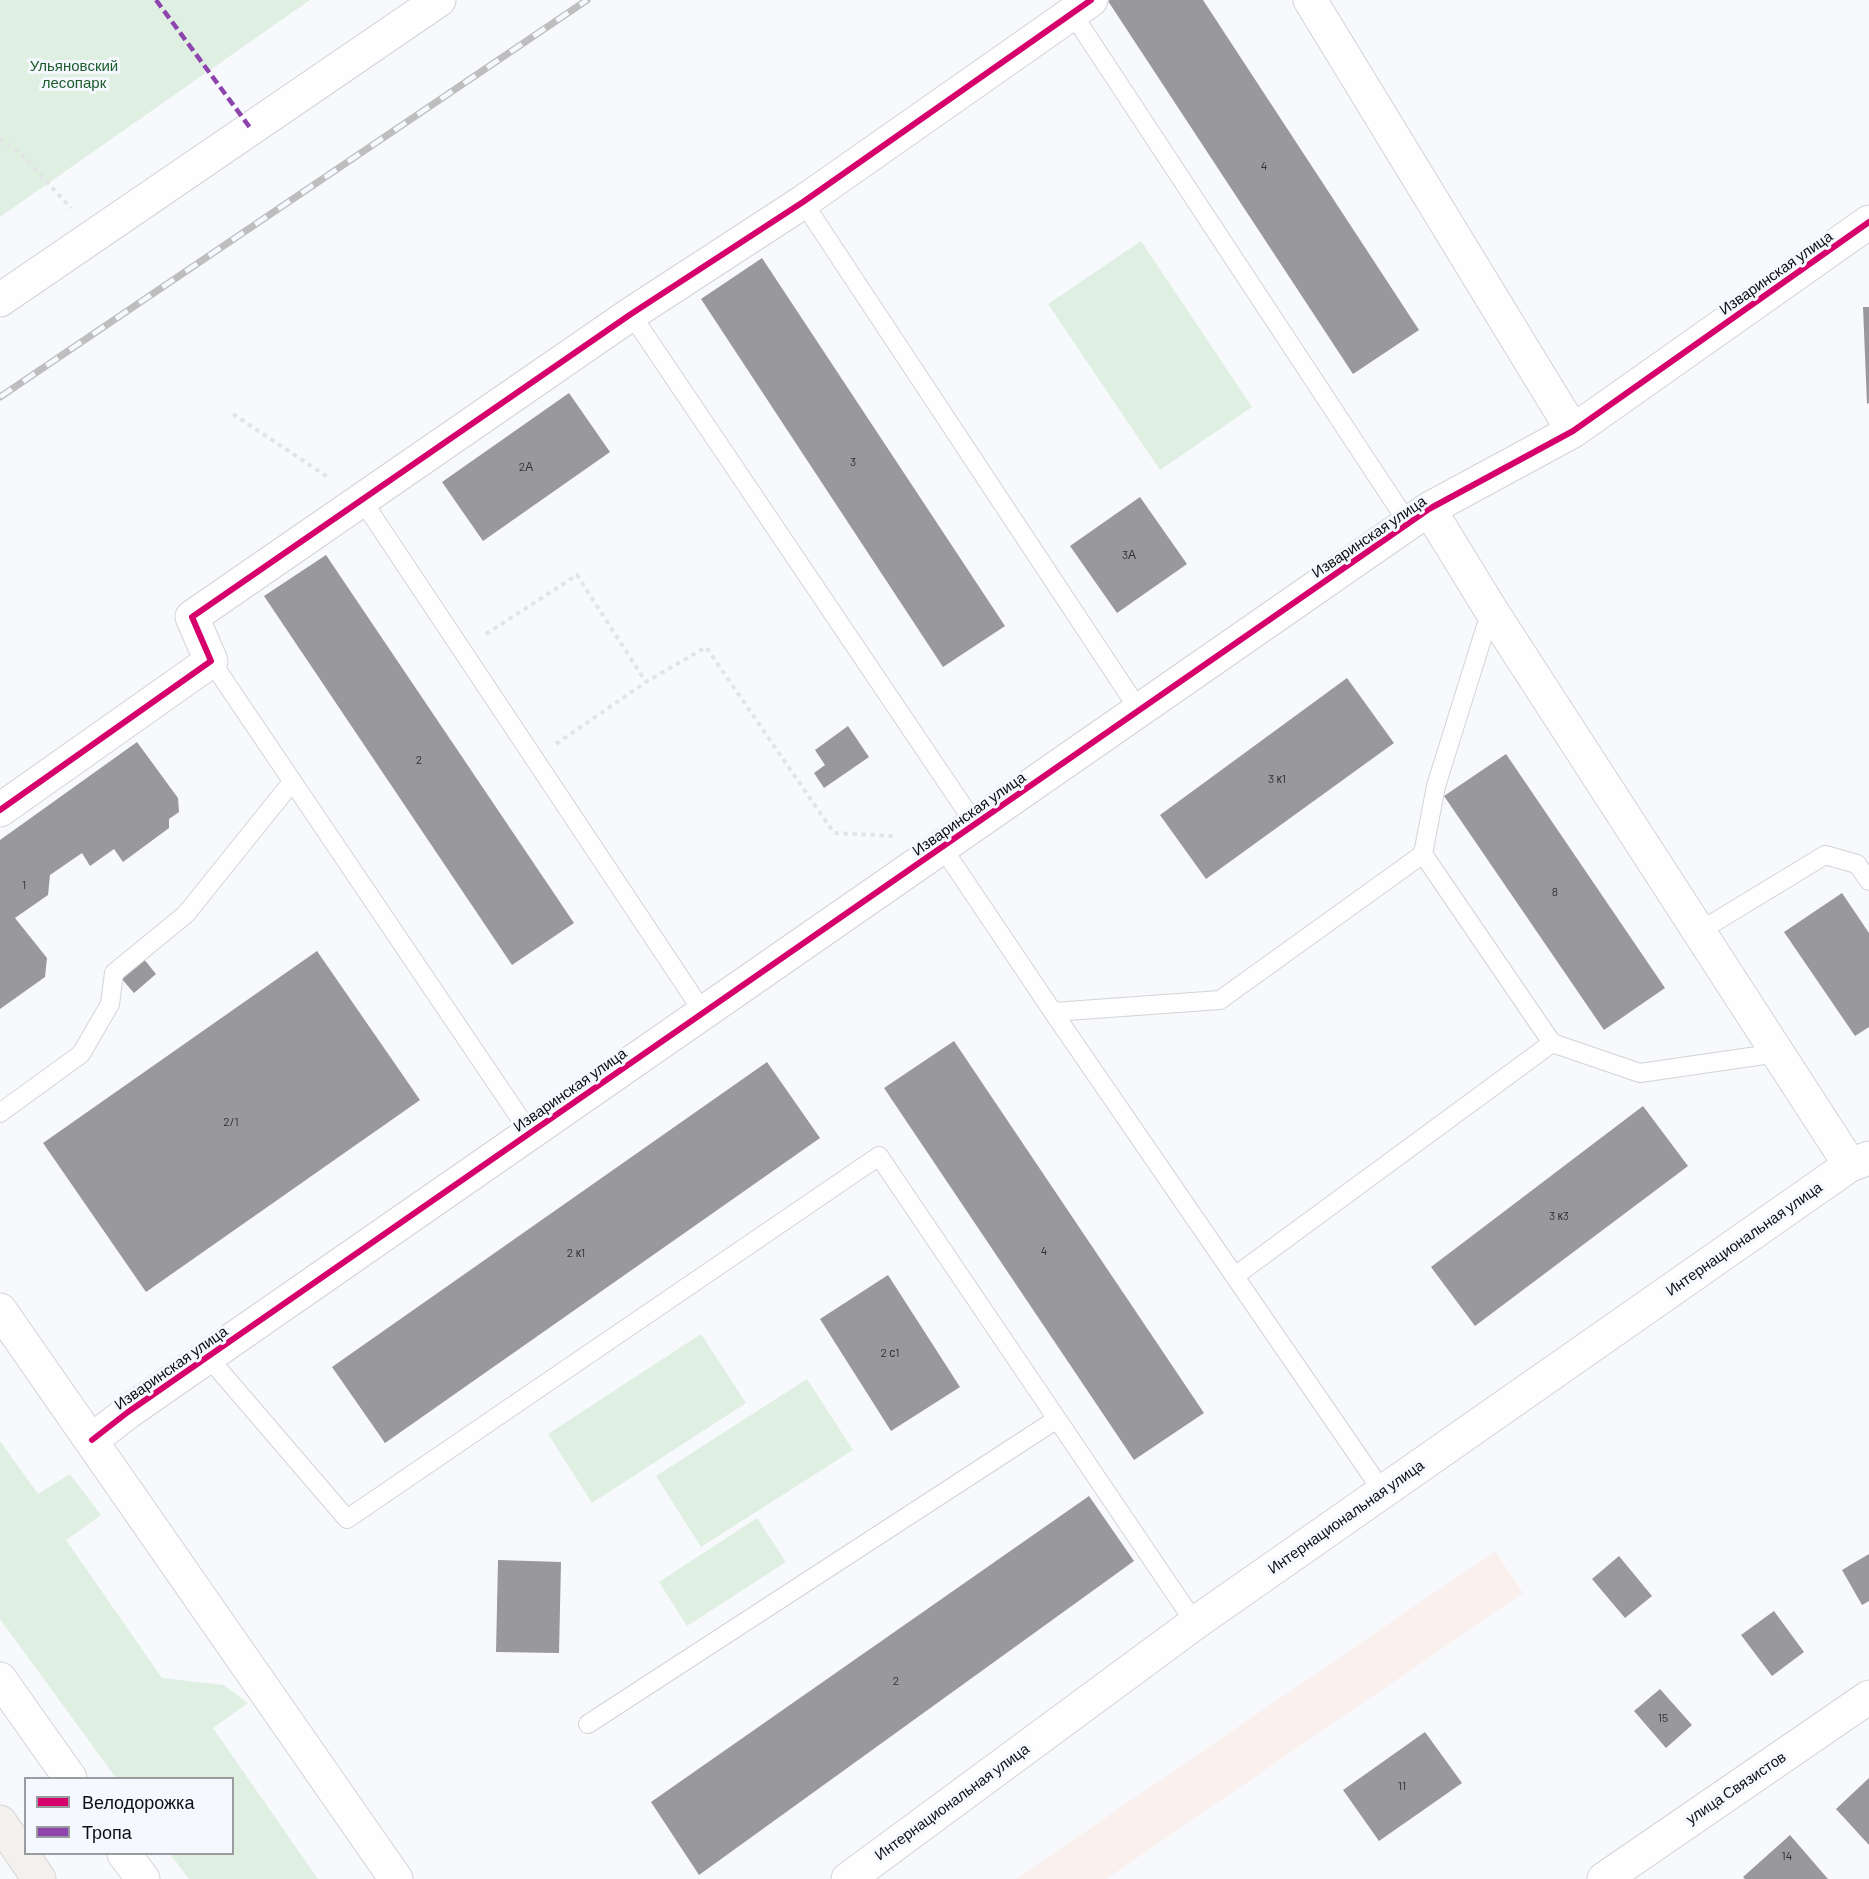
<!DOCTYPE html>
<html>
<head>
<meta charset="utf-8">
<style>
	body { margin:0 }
	#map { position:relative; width:1869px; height:1879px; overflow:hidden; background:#f7f9fc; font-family:Barlow,sans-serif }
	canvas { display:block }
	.legend { position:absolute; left:24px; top:1777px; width:210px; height:78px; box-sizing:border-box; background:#f5f8fe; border:2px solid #999b9f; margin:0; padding:8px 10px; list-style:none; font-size:18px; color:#0e0f11 }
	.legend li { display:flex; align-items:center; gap:12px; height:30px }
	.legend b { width:30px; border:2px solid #999b9f }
</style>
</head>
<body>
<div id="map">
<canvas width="1869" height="1879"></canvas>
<ul class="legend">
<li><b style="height:8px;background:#d6006c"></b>Велодорожка</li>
<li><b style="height:8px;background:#8e44ad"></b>Тропа</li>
</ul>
</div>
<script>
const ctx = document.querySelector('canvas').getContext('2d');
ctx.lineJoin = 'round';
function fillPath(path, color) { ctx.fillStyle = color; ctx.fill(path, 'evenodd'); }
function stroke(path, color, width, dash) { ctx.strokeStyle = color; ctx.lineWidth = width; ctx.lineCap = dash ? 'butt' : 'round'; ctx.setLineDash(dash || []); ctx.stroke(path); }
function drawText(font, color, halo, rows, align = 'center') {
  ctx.font = font + ' Barlow,sans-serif'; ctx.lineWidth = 6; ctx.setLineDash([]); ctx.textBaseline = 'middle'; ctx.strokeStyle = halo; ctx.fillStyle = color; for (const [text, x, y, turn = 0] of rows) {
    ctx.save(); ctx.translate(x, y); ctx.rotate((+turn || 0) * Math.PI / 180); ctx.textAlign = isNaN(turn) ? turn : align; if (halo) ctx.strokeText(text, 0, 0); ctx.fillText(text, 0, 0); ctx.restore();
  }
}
fillPath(new Path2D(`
	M1495,1551L1523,1593L1106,1879H1016Z`), '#faf0ed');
fillPath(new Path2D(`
	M0,0H310L0,217Z
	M1141,241L1252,407L1160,470L1048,304Z
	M701,1334L746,1403L592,1503L548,1434Z
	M807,1379L853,1450L701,1547L656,1476Z
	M0,1441L38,1494L70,1474L101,1515L66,1540L162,1678L224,1685L248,1703L213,1728L318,1879H189L170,1854H232V1778H116L0,1619Z
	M757,1518L786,1562L687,1626L659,1582Z`), '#dff0e3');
fillPath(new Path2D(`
	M1110,0H1203L1419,330L1353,374L1108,1Z
	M762,258L1005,626L943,667L701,299Z
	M1863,307H1869V403L1867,404Z
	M569,393L610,452L483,541L442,482Z
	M1140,497L1187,564L1117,613L1070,546Z
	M326,555L574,923L512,965L264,596Z
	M1347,678L1394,743L1206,879L1160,815Z
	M848,726L869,757L824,788L814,773L825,765L815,750Z
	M137,742L178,798L179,812L169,819V828L123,862L114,849L90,866L82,853L50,875L48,895L15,918L47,958L45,977L0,1009V840Z
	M1506,754L1665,988L1604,1030L1444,796Z
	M1842,893L1869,933V1027L1855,1036L1784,932Z
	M317,951L420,1100L146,1292L43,1143Z
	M143,958L156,974L134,993L120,977Z
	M954,1041L1204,1413L1134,1460L884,1088Z
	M767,1062L820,1138L385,1443L332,1367Z
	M1643,1106L1688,1166L1475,1326L1431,1267Z
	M888,1275L960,1387L891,1431L820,1319Z
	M1089,1496L1134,1561L699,1875L651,1802Z
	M1869,1554V1601L1862,1605L1842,1570Z
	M1619,1556L1652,1596L1625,1618L1592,1579Z
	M498,1560L561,1562L559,1653L496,1652Z
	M1774,1611L1804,1652L1772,1676L1741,1635Z
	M1660,1689L1692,1725L1666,1748L1634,1711Z
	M1425,1732L1462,1783L1379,1841L1343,1790Z
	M1869,1778V1845L1836,1809Z
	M1790,1835L1828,1879H1745L1743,1877Z`), '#99999b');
const service = new Path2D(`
	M1072,13L1408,523
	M803,202L1139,710
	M631,314L975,824
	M362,500L703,1012
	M211,661L530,1133
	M942,847L1053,1012L1383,1492
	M1423,854L1436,786L1491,610
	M1700,931L1825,855L1857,864L1869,881
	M1053,1012L1220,1000L1423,854L1552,1043L1235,1276
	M1552,1043L1640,1073L1778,1053
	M0,1113L81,1054L110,1004L114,973L186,914L292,782
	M208,1357L347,1519L879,1156L1057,1419L588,1724
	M1057,1419L1195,1623`);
const minor = new Path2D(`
	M1310,0L1573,431
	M1429,509L1491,610L1850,1165L1869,1158
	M0,810L211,661L192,617L631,314L803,202L1091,0
	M0,1310L396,1879
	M92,1440L128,1412L1429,509L1573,431L1869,222
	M848,1879L1195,1623L1850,1165
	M1604,1879L1869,1697`);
const tertiary = new Path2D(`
	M0,300L439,0
	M0,1679L70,1778
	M124,1854L143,1879`);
const primary = new Path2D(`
	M0,1822L39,1879`);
stroke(service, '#d3d4d7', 20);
stroke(minor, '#d3d4d7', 35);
stroke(tertiary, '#d3d4d7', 35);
stroke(primary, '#d5d6d8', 35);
stroke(new Path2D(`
	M0,138L20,153L71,208
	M233,414L329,478
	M486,634L577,575L646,682
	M556,744L646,682L706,647L834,833L894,836`), '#e3e4e5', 4, [4.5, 4.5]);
stroke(service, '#fefeff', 18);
stroke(minor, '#fefeff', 33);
stroke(tertiary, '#fefeff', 33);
stroke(primary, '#f4f0ee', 33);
const rail = new Path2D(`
	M0,397L587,0`);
stroke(rail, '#bebebf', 7);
stroke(rail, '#f5f8fe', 4.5, [14]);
stroke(new Path2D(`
	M156,0L251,129`), '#8e44ad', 4.5, [9, 4.5]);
stroke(new Path2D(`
	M0,810L211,661L192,617L631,314L803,202L1091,0
	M92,1440L128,1412L1429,509L1573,431L1869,222`), '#d6006c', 6);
drawText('12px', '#313234', null, [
	["4",1264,166],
	["3",853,462],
	["2А",526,467],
	["3А",1129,555],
	["2",419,760],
	["3 к1",1277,779],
	["1",24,885],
	["8",1555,892],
	["2/1",231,1122],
	["3 к3",1559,1216],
	["4",1044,1251],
	["2 к1",576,1253],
	["2 с1",890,1353],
	["2",896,1681],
	["15",1663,1718],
	["11",1402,1786],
	["14",1787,1856]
]);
drawText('15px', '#1b5c2a', '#f5f8fe', [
	["Ульяновский",74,66],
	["лесопарк",74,83]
]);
drawText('15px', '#0e0f11', '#f5f8fe', [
	["Изваринская улица",1776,273,-35],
	["Изваринская улица",1369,537,-34],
	["Изваринская улица",969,814,-35],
	["Изваринская улица",570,1090,-35],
	["Интернациональная улица",1744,1239,-35],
	["Изваринская улица",171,1368,-35],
	["Интернациональная улица",1346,1517,-35],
	["улица Связистов",1736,1788,-34],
	["Интернациональная улица",952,1802,-36]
]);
</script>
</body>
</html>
